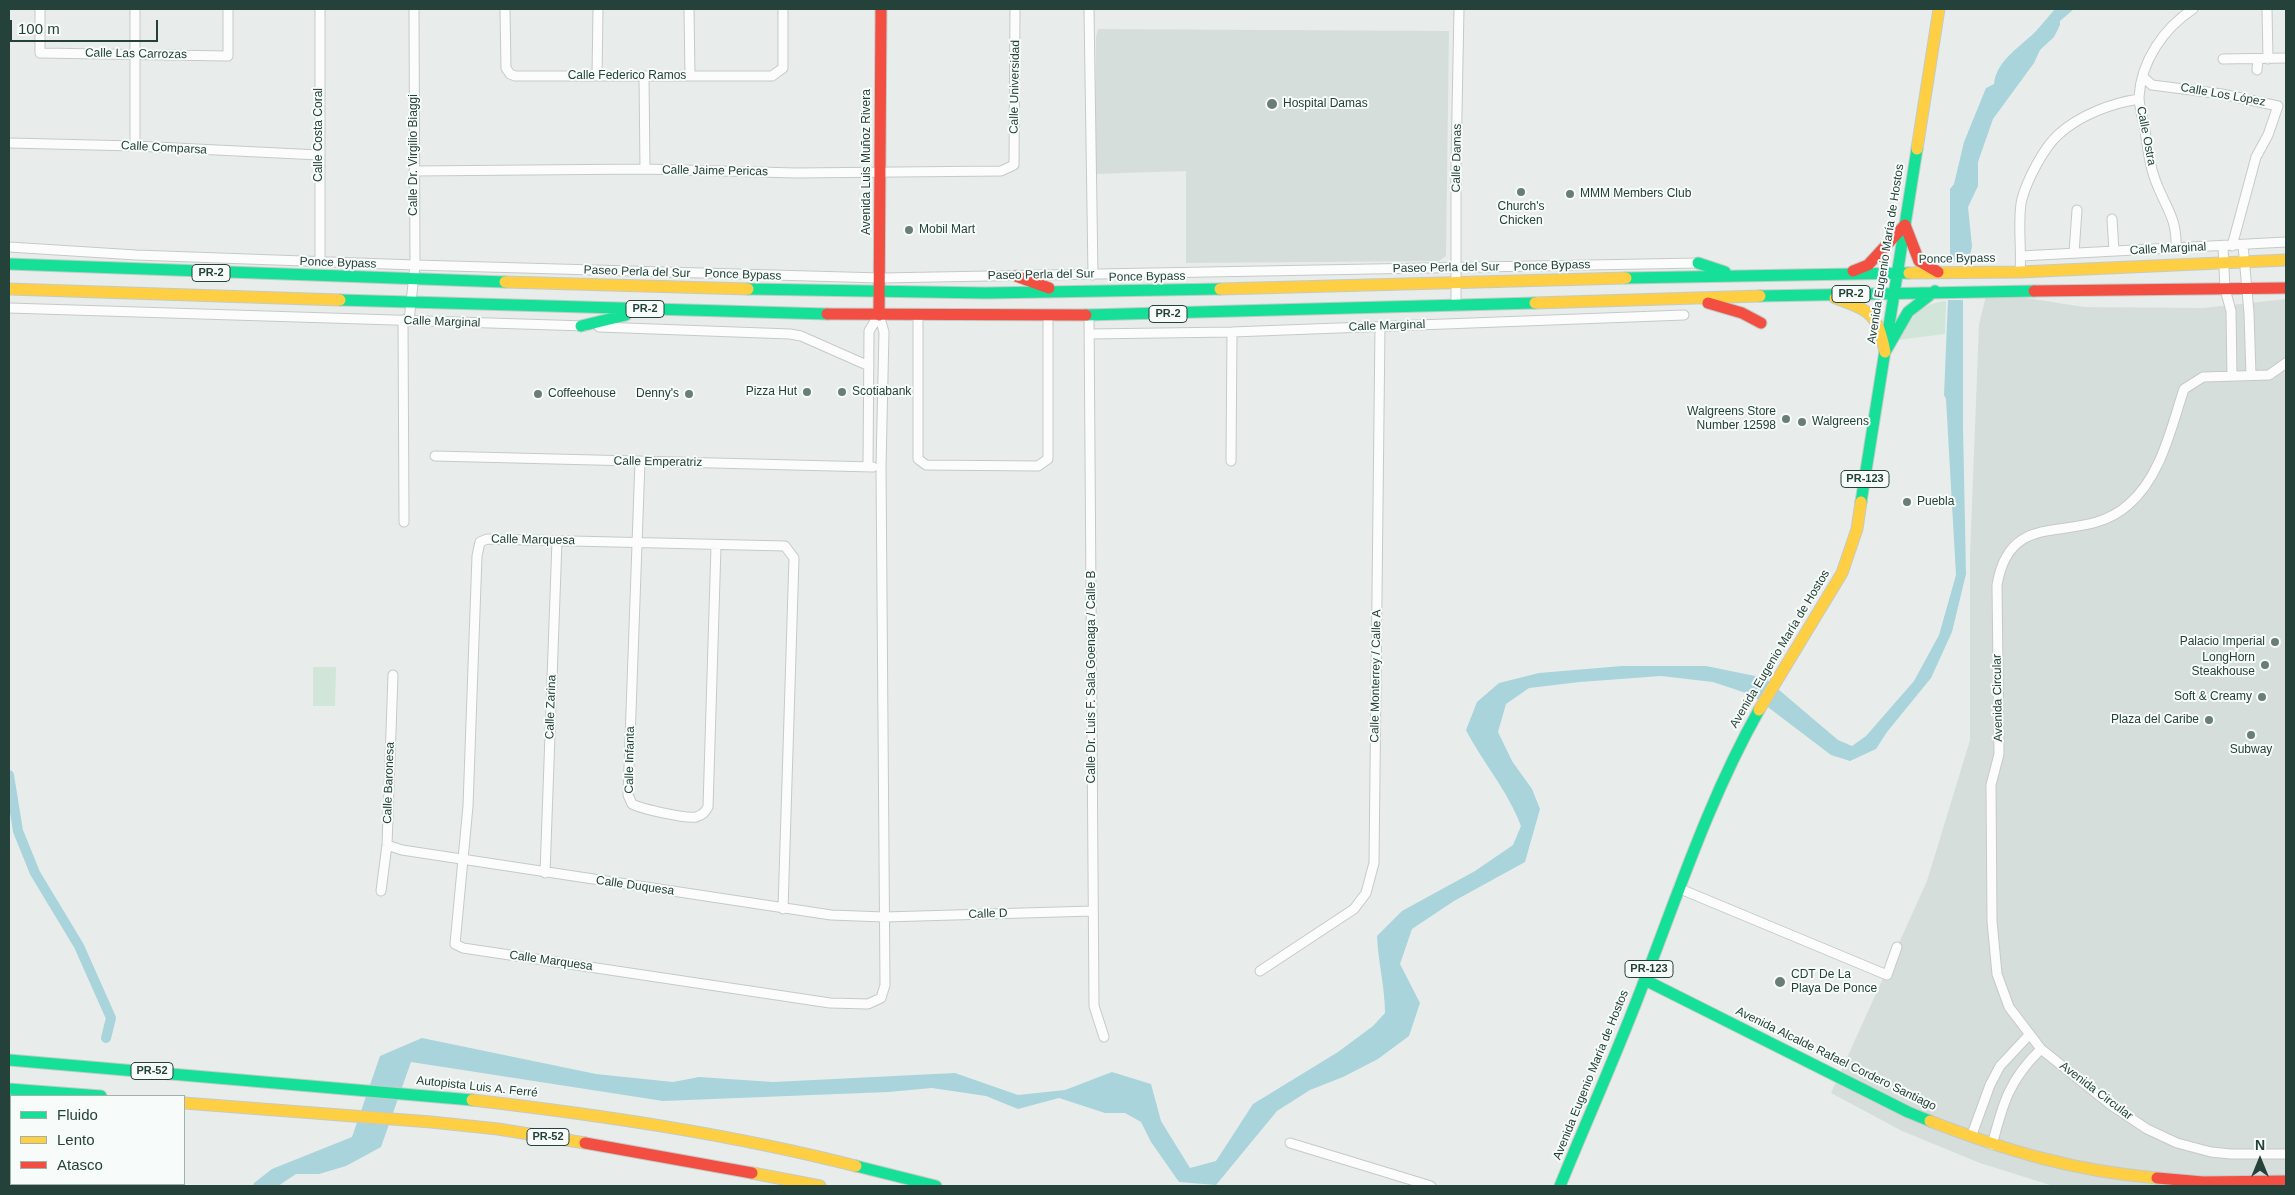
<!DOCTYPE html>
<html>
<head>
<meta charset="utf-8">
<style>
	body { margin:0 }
	#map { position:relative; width:2295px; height:1195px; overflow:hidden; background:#e8edeb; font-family:Helvetica,sans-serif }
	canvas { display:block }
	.frame { position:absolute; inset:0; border:10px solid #24423a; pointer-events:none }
	.legend { position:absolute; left:10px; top:1095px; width:175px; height:90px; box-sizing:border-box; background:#f7fbf9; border:1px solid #a3b1ad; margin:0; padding:6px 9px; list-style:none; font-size:15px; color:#24423a }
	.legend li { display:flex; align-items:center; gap:10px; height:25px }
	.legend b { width:25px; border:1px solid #a3b1ad }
	.north { position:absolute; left:2235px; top:1135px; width:50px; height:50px; -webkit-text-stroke:4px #f7fbf9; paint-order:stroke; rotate:0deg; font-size:14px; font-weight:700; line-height:20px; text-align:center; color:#24423a }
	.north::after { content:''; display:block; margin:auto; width:18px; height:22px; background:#24423a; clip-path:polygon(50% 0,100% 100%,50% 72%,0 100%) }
	.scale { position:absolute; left:10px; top:20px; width:148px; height:22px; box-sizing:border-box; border:2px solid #24423a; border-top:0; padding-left:6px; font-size:15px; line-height:18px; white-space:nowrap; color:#24423a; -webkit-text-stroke:4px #f7fbf9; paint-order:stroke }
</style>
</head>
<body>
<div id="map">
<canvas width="2295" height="1195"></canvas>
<div class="frame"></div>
<ul class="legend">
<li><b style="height:6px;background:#16e098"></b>Fluido</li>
<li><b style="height:6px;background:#ffcf43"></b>Lento</li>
<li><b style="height:6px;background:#f24e42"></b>Atasco</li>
</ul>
<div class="north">N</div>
<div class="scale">100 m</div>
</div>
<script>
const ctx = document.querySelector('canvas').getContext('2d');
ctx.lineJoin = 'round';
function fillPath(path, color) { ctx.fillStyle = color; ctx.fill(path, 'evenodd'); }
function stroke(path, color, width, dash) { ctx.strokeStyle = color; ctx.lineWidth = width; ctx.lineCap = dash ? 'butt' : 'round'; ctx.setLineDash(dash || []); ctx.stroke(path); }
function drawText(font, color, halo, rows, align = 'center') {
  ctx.font = font + ' Helvetica,sans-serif'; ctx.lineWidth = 4; ctx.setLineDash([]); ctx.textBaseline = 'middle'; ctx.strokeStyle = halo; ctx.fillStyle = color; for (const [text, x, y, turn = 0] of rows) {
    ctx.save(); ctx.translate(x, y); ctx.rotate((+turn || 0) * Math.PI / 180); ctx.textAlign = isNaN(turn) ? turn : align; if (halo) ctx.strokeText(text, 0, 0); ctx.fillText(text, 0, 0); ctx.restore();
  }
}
fillPath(new Path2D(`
	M1098,29L1449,31L1446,256L1439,261L1186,263V171L1095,174L1096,37Z
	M1986,296H2014L2084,307L2203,308L2286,299V1186L2050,1185L1980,1163L1902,1131L1831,1093L1927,881L1970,740V554L1979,324Z`), '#d6dedb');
fillPath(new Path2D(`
	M1946,301L1945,334L1898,340C1910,319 1921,303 1946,301Z
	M313,667H336L335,706H313Z`), '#d1e6d8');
fillPath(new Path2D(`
	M2055,9H2074L2060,21V25L2054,37L2040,50L2034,63L1993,119L1978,162V186L1968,207L1972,246L1969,261H1950V189L1954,184L1964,142L1986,88L1994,84C1996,60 2022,46 2037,30C2043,23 2049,16 2055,9Z
	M1948,300H1963V426L1966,574L1952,632L1931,678L1887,732L1876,749L1850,761L1831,755L1752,695L1713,682L1661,676L1580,682L1529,688L1506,704L1498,732L1512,761L1532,789L1540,809L1525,862L1454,901L1412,929L1400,964L1420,1003L1409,1036L1378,1059L1343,1077L1310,1090L1277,1111L1216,1185L1179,1182L1151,1142L1141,1122L1125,1113H1105L1059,1098L1018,1109L986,1096L932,1088L888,1092L663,1101L411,1062L381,1147L346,1166L319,1174H296L278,1186H253L254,1183L272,1169L352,1137L380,1056L422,1038L596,1074L673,1082L699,1077L773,1082L955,1073L1018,1095L1065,1090L1112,1072L1151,1084L1161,1121L1190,1168L1216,1161L1253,1104L1338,1052L1373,1026L1385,1013C1385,987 1378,962 1377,936L1402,911L1475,871L1513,845L1521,826C1508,791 1483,763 1466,730L1477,702L1499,683L1539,673L1622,666H1706L1765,678L1838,740L1852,746L1866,736L1914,681L1939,635L1956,575L1946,399L1944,395Z`), '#a9d4db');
stroke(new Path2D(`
	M9,775L18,831L35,873L79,946L111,1018L106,1038`), '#a9d4db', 10);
const street = new Path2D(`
	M40,9V53L228,56V9
	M505,9L506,68L510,74L515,76H772L783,68V9
	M689,9L690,76
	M1089,9L1093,275
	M2267,9L2268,59
	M2223,59L2286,58
	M2257,70L2258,59
	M597,76L598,9
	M644,76L645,169
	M2144,78L2152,85L2222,94L2278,106L2268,135L2256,157L2232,246
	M9,143L135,146L319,155
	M135,146V9
	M414,171L645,169L796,173L1001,171L1014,165L1015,9
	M2112,219L2114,251
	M2243,245L2249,313L2251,375
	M2223,246L2225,289L2231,311L2232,376
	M9,247L136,255L415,265L881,278L1698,263
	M2176,248C2177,220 2168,211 2158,187C2150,169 2148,150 2145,131C2144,121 2139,108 2139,97C2141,61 2164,28 2193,9
	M2074,253L2077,210
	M2021,256L2286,242
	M320,260V9
	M2020,272C2022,252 2017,216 2022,199C2027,180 2044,147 2059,134C2080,115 2112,103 2139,99
	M1456,306V163L1459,9
	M9,308L586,326
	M918,315V459L926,465L1038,466L1048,459V315
	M1089,315L1094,1006L1104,1037
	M403,320L404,522
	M409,321L415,265L414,9
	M599,327L790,334L801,336L869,366
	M1089,334L1232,332L1684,315
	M2286,363L2269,375L2203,377L2184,389C2171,428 2161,477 2128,505C2079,548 2011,503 1997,585L1999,754L1991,785L1992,921L1997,974L2009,1007L2041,1049L2111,1105L2147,1129L2177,1143L2211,1152L2231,1154H2286
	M435,456L873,467
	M640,461L628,795L632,804C642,809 686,819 696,817C703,815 705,812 708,807L716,546
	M1231,461L1232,332
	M387,845L402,850L831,915L884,917L1093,911
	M545,873L557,541
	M1678,888L1887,975L1897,947
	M381,891L387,845L393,675
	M783,909L794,558L785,546L487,539L480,542L477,556L468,806L455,944L463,948L830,1003L868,1004L881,998L885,985L881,467L884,332L879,315L869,331L868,467
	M1260,971L1354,909L1366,893L1374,863L1380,326
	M1971,1137L1990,1085L2000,1066L2029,1035
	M1290,1143L1431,1186
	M1992,1145C2003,1103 2009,1080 2041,1049
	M9,1154H11
	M92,1184L93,1186`);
const fast = new Path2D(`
	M1698,263L1725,272
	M9,264L505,282
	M1626,278L1909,273
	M748,289L986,293L1220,289
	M1760,296L2034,291
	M340,300L827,314
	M1086,315L1535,303
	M581,326L626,315
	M1885,352L1908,312L1935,291
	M1861,502L1917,149
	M1645,980L1908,1112L1930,1121
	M9,1060L472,1100
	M9,1089L101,1096
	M856,1166L936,1186
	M1560,1186C1588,1117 1619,1049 1645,979C1680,888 1711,795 1759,710`);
const slow = new Path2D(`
	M1917,149L1939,9
	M1909,273L2020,272L2286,260
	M505,282L748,289
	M9,289L340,300
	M1220,289L1626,278
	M1835,298C1871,311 1877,313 1885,352
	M1535,303L1760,296
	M1759,710L1842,573L1857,529L1861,502
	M472,1100C601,1115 730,1134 856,1166
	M184,1103L431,1122L498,1129L585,1143
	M1930,1121C2007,1151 2074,1171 2157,1178
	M752,1173L820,1186`);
const jam = new Path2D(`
	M1853,271L1868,265L1905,225L1919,261L1938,272
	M1016,276L1049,288
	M2034,291L2286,288
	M1708,303L1742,313L1761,323
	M827,314L1086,315
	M879,315L881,9
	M585,1143L752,1173
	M2157,1178L2203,1182L2286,1181`);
stroke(street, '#c5cac8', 11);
stroke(fast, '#c3cbc8', 13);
stroke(slow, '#c3cbc8', 13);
stroke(jam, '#c3cbc8', 13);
stroke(street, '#fcfcfc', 9);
stroke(fast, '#16e098', 11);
stroke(slow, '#ffcf43', 11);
stroke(jam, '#f24e42', 11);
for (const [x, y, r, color] of [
	[1272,104,6,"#697e78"],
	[1521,192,5,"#697e78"],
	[1570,194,5,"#697e78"],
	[909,230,5,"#697e78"],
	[807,392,5,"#697e78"],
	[842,392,5,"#697e78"],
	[538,394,5,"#697e78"],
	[689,394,5,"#697e78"],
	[1786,419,5,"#697e78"],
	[1802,422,5,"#697e78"],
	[1907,502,5,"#697e78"],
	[2275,642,5,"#697e78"],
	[2265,665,5,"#697e78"],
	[2262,697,5,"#697e78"],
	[2209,720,5,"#697e78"],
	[2251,735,5,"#697e78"],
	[1780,982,6,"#697e78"]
]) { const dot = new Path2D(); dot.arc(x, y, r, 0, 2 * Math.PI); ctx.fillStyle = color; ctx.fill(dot); stroke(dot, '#f7fbf9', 2); }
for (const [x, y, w] of [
	[211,273,38],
	[1851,294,38],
	[645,309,38],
	[1168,314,38],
	[1865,479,48],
	[1649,969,48],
	[152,1071,42],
	[548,1137,42]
]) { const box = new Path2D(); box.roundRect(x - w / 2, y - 8.5, w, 17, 4); ctx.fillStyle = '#f7fbf9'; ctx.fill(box); stroke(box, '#24423a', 1); }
drawText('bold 11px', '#24423a', null, [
	["PR-2",211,273],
	["PR-2",1851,294],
	["PR-2",645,309],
	["PR-2",1168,314],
	["PR-123",1865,479],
	["PR-123",1649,969],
	["PR-52",152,1071],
	["PR-52",548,1137]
]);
drawText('12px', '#24423a', '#f7fbf9', [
	["Calle Las Carrozas",136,54,1],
	["Calle Federico Ramos",627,76],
	["Calle Universidad",1015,87,-89],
	["Calle Los López",2223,95,10],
	["Calle Costa Coral",319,135,-90],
	["Calle Ostra",2146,136,79],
	["Calle Comparsa",164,148,3],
	["Calle Dr. Virgilio Biaggi",414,155,-90],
	["Calle Damas",1457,158,-89],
	["Avenida Luis Muñoz Rivera",867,162,-90],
	["Calle Jaime Pericas",715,171,1],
	["Calle Marginal",2168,249,-3],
	["Avenida Eugenio María de Hostos",1886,254,-81],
	["Ponce Bypass",1957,259,-1],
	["Ponce Bypass",338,263,2],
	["Ponce Bypass",1552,266,-2],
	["Paseo Perla del Sur",1446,268,-1],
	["Paseo Perla del Sur",637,272,2],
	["Ponce Bypass",743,275,2],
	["Paseo Perla del Sur",1041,275,-1],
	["Ponce Bypass",1147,277,-1],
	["Calle Marginal",442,322,2],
	["Calle Marginal",1387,326,-2],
	["Calle Emperatriz",658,462,1],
	["Calle Marquesa",533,540,1],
	["Avenida Eugenio María de Hostos",1780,649,-59],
	["Calle Monterrey / Calle A",1376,676,-89],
	["Calle Dr. Luis F. Sala Goenaga / Calle B",1092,677,-90],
	["Avenida Circular",1998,698,-91],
	["Calle Zarina",551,707,-88],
	["Calle Infanta",630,760,-89],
	["Calle Baronesa",389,783,-88],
	["Calle Duquesa",635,886,8],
	["Calle D",988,914,-2],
	["Calle Marquesa",551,961,8],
	["Avenida Alcalde Rafael Cordero Santiago",1836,1059,26],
	["Avenida Eugenio María de Hostos",1591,1075,-68],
	["Autopista Luis A. Ferré",477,1087,6],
	["Avenida Circular",2096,1091,37]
]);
drawText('12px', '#24423a', '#f7fbf9', [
	["Hospital Damas",1283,104],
	["MMM Members Club",1580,194],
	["Church's",1521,207,"center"],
	["Chicken",1521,221,"center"],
	["Mobil Mart",919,230],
	["Pizza Hut",797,392,"right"],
	["Scotiabank",852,392],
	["Coffeehouse",548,394],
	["Denny's",679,394,"right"],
	["Walgreens Store",1776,412,"right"],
	["Number 12598",1776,426,"right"],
	["Walgreens",1812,422],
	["Puebla",1917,502],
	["Palacio Imperial",2265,642,"right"],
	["LongHorn",2255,658,"right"],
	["Steakhouse",2255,672,"right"],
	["Soft & Creamy",2252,697,"right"],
	["Plaza del Caribe",2199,720,"right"],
	["Subway",2251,750,"center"],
	["CDT De La",1791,975],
	["Playa De Ponce",1791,989]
], 'left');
</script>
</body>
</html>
